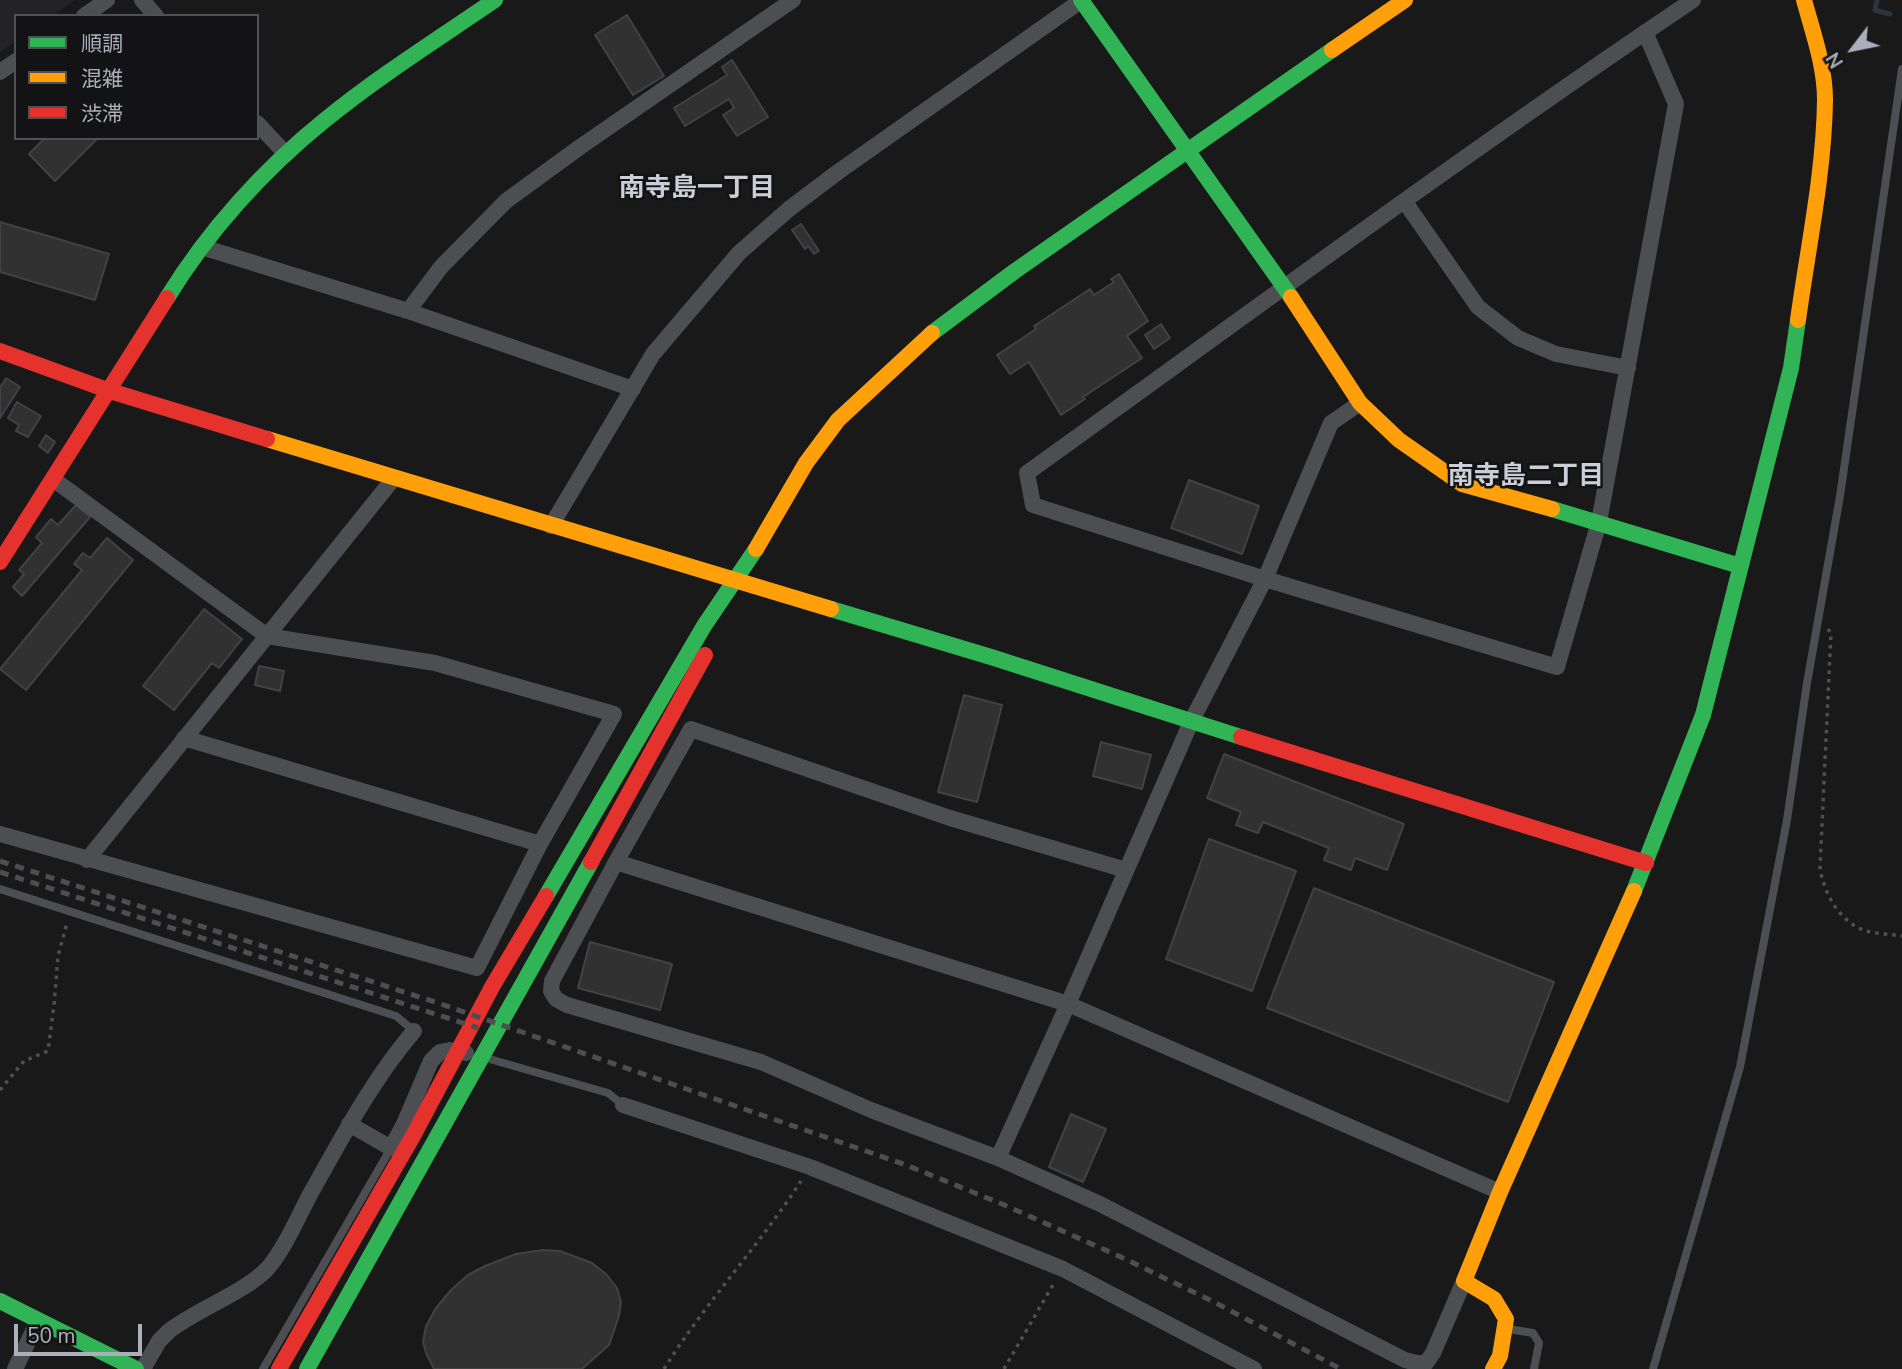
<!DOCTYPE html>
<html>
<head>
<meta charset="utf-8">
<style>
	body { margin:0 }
	#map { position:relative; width:1902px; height:1369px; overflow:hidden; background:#191919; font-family:"Nunito Sans","Noto Sans JP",sans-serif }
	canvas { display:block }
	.legend { position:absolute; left:14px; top:14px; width:245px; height:126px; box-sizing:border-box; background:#131315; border:2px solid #4f5157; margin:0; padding:9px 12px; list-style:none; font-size:21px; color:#aaafba }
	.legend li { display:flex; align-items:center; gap:14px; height:35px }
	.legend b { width:35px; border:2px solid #4f5157 }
	.north { position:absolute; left:1818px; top:14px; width:70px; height:70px; -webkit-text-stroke:5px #131315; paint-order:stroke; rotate:238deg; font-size:19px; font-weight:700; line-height:28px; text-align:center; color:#aaafba }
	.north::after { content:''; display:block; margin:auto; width:24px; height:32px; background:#aaafba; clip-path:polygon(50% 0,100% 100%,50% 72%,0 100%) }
	.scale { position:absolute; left:14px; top:1324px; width:128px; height:32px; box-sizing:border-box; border:4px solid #aaafba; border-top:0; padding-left:9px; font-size:21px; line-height:24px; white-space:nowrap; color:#aaafba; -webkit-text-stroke:5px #131315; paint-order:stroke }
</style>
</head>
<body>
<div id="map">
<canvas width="1902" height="1369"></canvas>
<ul class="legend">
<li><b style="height:9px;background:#30b455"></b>順調</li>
<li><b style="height:9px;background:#ff9f0a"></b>混雑</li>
<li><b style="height:9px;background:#e5322d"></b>渋滞</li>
</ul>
<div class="north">N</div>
<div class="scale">50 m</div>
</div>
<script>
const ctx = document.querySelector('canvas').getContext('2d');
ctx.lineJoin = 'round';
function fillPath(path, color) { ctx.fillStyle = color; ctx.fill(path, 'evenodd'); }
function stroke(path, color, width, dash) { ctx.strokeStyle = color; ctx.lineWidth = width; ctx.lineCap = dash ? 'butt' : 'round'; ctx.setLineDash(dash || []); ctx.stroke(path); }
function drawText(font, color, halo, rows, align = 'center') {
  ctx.font = font + ' "Nunito Sans","Noto Sans JP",sans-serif'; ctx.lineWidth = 5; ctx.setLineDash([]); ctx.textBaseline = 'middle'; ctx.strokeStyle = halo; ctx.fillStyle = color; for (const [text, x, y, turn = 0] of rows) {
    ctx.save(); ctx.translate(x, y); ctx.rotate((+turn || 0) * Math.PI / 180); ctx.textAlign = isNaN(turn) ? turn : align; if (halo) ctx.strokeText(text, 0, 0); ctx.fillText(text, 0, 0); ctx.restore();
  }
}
fillPath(new Path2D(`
	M0,0H75L52,16H16V41L0,52Z`), '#232325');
stroke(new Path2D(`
	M1877,0L1875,10L1890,14`), '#2c343c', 5);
const building = new Path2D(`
	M627,15L664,76L633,95L595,35Z
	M732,60L768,117L737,136L723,115L734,108L729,99L685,126L674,108L727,75L722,67Z
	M45,138H98L55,181L29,154Z
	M0,222L109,254L95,300L0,272Z
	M801,224L819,251L814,254L808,246L805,249L792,230Z
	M1119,274L1148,321L1127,336L1142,358L1083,397L1085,399L1061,415L1029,362L1010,374L997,355L1036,329L1034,326L1090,289L1094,295L1114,282L1111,279Z
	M1161,324L1170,338L1154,349L1145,335Z
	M6,378L20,387L0,418V388Z
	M17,402L41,416L28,437L16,431L19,425L8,418Z
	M46,435L55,442L48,453L39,446Z
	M1189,480L1259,506L1242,554L1171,528Z
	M76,505L90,517L22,596L13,587L24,574L19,570L42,543L36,537L51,519L58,525Z
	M107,538L133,560L26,690L0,669L82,570L74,564L83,553L90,558Z
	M204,609L242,639L219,668L212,663L174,710L143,686Z
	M259,666L284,671L280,691L255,685Z
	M964,695L1002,705L977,802L938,792Z
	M1101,742L1151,755L1142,789L1093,776Z
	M1224,754L1404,824L1387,870L1355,858L1351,870L1324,860L1329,848L1263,822L1258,833L1236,825L1241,812L1207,798Z
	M1209,839L1296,871L1252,991L1166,959Z
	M1314,888L1554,982L1508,1102L1267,1008Z
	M590,942L672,964L660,1010L578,988Z
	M1071,1114L1106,1129L1083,1182L1049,1167Z
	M543,1250L560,1251L592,1263L606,1274L617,1288L621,1301L619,1316L609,1345L582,1369H434L426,1353L423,1342L426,1326L436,1308L451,1290L468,1275L485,1266L516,1254Z`);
fillPath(building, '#313131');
stroke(building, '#414245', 2);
stroke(new Path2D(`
	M1828,629L1831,633L1820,867C1823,891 1838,920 1863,930C1874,934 1890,934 1902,936
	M0,1090L24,1061L48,1051L54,1005L58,956L67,923
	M664,1369C705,1303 759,1246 801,1181
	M1004,1369L1054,1283`), '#4f5054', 3.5, [3.5, 5]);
stroke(new Path2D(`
	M0,889L396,1016L414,1031
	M486,1058L608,1093L623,1105
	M1508,1329L1533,1333L1539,1343L1534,1369
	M263,1369L391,1148
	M1653,1369L1740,1067L1787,820L1807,683L1840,496L1902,69`), '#4d4e52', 8);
stroke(new Path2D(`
	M142,0L156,16
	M84,16L107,0
	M1645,32L1676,104L1599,522L1557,667L1265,579L1033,505L1027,473C1248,314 1467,152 1693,0
	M0,72L16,61
	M257,123L286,154
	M1405,202L1478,307L1518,338L1556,354L1628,368
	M202,247L408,311L633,389
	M408,311L441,267L506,201L580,147L793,0
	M551,526L653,354L739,253L789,209L838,172L1082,0
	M184,738L540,844
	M0,834L477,968L540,844L614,714L435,663L267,636L53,479
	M87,860L394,478
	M616,862L1068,1004L1500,1192
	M1126,870L950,818L691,729L616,862L552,981L551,991L556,999L567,1005L761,1062L871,1110L998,1158L1100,1204L1405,1360L1417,1363H1426L1433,1353L1464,1281
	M623,1105L810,1167L1063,1269L1254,1369
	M349,1124L391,1148L404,1124L431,1061L440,1052L450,1050L466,1053
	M998,1158L1068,1004L1191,722L1265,579L1331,423L1360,403
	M15,1369L38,1321
	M143,1369L159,1341L169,1331C196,1310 247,1291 268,1268C287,1245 299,1214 313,1189C344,1134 373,1079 414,1031`), '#4d4e52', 16);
stroke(new Path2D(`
	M1081,0L1291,297
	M167,298C208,231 264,169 325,120C379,76 438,39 495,0
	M932,333L1015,271L1332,50
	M1552,509L1740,566
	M831,609L991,657L1241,737
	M1634,891L1703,715L1791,368L1798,320
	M546,896L704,626L756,549
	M0,1301L136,1369
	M307,1369L591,862`), '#30b455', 16);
stroke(new Path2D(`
	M1332,50L1405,0
	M1291,297L1360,403L1399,440L1462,484L1552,509
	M1798,320C1808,247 1824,173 1825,100C1825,66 1813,33 1804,0
	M267,439L831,609
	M756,549L806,463L838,420L932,333
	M1493,1369L1500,1356L1506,1319L1494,1299L1464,1281L1500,1192L1634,891`), '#ff9f0a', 16);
stroke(new Path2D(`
	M0,351L110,391L267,439
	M0,562L167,298
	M1241,737L1646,863
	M591,862L705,655
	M279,1369L413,1136L492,987L546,896`), '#e5322d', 16);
stroke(new Path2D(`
	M0,861L441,1004L906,1165L1002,1204L1121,1257L1214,1302L1341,1369
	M0,872L478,1028`), '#4d4e51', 5, [9, 7]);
drawText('bold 26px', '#cbced6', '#131315', [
	["南寺島一丁目",697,190],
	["南寺島二丁目",1526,478]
]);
</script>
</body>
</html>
